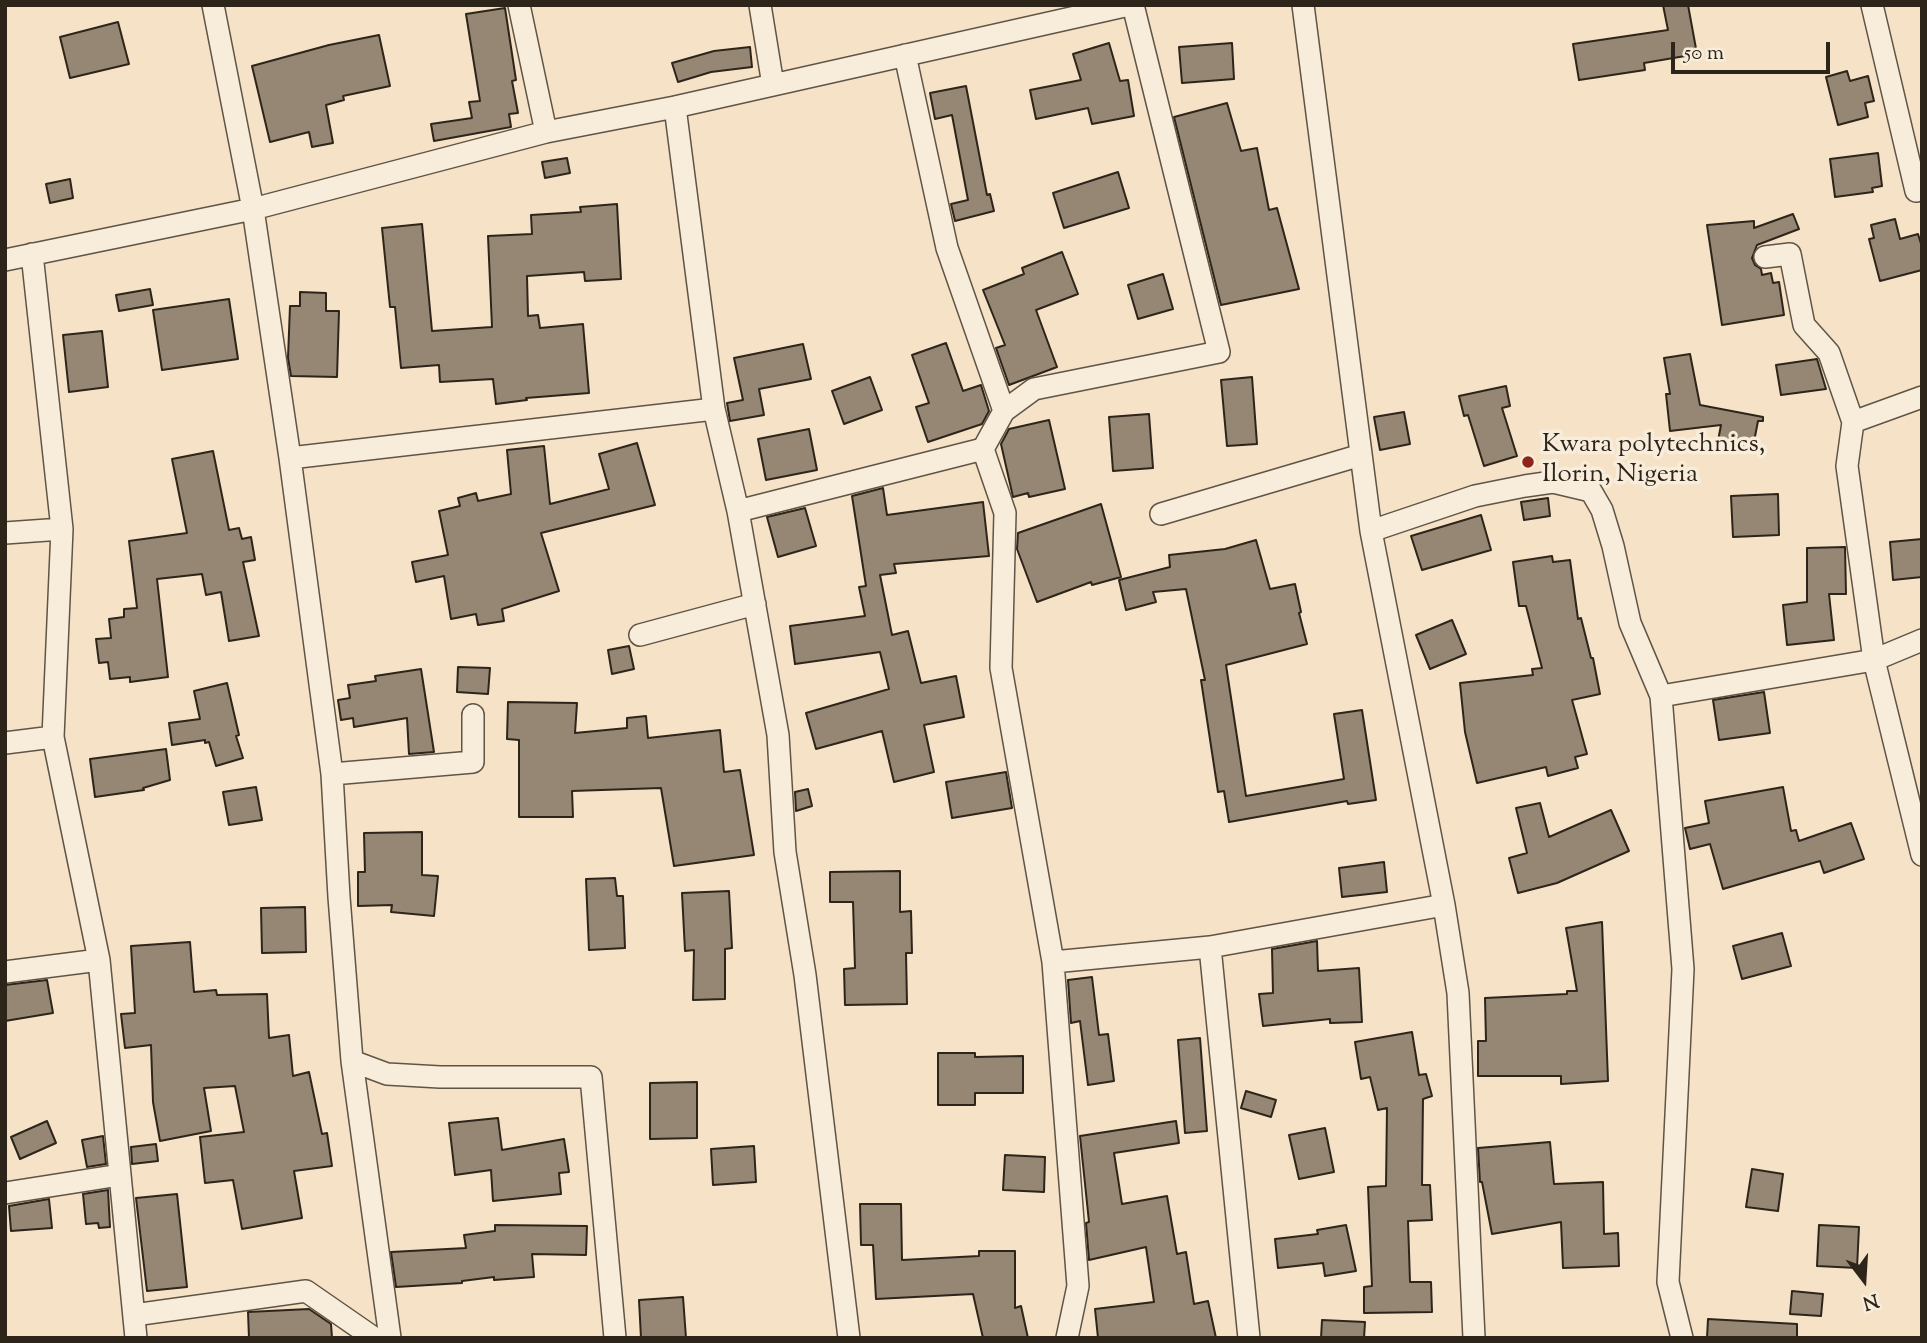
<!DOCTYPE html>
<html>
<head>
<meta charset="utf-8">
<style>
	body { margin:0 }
	#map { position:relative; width:1927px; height:1343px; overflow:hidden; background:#f5e2c7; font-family:"Sorts Mill Goudy",serif }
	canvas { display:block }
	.frame { position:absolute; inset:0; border:7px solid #2d241a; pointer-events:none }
	.north { position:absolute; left:1829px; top:1245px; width:70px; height:70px; -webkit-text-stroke:5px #f8ecdb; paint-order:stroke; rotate:163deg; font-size:19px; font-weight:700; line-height:28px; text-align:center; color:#2d241a }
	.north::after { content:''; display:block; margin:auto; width:24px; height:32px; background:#2d241a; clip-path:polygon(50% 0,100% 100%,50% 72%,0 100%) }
	.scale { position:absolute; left:1671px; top:42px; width:159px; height:32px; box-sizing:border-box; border:4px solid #2d241a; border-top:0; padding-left:9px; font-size:21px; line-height:24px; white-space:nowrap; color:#2d241a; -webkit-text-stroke:5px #f8ecdb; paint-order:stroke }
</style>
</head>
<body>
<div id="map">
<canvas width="1927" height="1343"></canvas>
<div class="frame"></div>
<div class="north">N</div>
<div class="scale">50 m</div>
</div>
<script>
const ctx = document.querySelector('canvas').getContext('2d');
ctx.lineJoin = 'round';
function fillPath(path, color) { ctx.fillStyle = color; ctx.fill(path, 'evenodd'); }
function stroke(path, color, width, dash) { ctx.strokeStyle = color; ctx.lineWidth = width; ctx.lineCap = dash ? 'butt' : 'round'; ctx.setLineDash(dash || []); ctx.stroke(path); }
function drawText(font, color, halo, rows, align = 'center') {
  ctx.font = font + ' "Sorts Mill Goudy",serif'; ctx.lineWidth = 7; ctx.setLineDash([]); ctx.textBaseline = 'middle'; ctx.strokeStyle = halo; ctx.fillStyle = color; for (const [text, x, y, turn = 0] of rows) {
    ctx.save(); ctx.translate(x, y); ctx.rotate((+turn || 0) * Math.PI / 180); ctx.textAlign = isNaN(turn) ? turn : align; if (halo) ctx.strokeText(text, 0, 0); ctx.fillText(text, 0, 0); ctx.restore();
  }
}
const building = new Path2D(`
	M1663,5H1688L1697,54L1644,63L1645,70L1579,80L1573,44L1668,30Z
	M505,8L516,80L512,81L518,113L509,114L511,127L434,141L431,124L472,118L469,102L480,101L466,14Z
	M118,22L129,64L70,78L60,37Z
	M379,35L390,86L343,96L344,100L326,105L333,143L312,147L309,132L270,142L252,66L329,45Z
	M1109,43L1120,81L1128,80L1134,116L1092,124L1088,108L1036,119L1030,90L1081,80L1073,54Z
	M1232,43L1234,79L1182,83L1179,47Z
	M750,47L752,67L711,72L678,82L672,63L714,51Z
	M1847,71L1850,81L1868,76L1874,101L1865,103L1868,117L1838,125L1826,77Z
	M966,86L987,195L990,194L994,211L955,221L951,204L968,200L952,115L935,119L930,93Z
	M1227,103L1241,151L1257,148L1269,210L1277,208L1299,289L1221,305L1174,117Z
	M1878,153L1882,186L1872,188L1873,192L1835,197L1830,159Z
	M567,158L570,173L545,178L542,162Z
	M1118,172L1129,208L1064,228L1053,193Z
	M70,179L73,198L50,203L46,184Z
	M617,204L621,279L585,281L584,272L527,276L528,316L538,315L540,328L583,324L589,393L526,398L527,400L496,404L493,379L440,382L439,365L401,368L395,307H390L382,228L422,224L432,331L492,327L488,236L532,234L531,215L581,212L580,207Z
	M1793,214L1799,229L1757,245L1752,258L1755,265L1761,269L1762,275L1771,273L1773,283L1779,282L1784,315L1722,325L1707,225L1754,221V228Z
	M1895,219L1900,239L1918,234L1922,247V270L1880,281L1869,239L1874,238L1871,225Z
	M1062,252L1078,294L1036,310L1057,367L1009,385L996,348L1005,345L983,290L1024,274L1022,268Z
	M1163,274L1173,309L1138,319L1128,285Z
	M150,289L153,305L119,311L116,295Z
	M300,292L326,293V311H339L337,377L291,376L288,358L290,306H300Z
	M229,299L238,359L162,370L153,310Z
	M102,331L108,387L69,392L63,335Z
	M946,343L963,391L981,385L989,411L982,424L928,442L916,407L929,403L912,355Z
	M803,344L811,379L759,389L764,415L730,421L727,403L743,400L734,358Z
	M1690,354L1700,405L1763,417V421H1758L1752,452L1717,446L1721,425L1670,431L1666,394H1670L1664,358Z
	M1817,359L1826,389L1781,395L1776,365Z
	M870,377L882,410L844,424L832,391Z
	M1252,377L1257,444L1227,446L1221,380Z
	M1506,386L1510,406L1502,408L1517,456L1484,466L1468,415L1464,416L1459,396Z
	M1404,412L1410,444L1380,450L1374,417Z
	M1149,414L1153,468L1113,471L1109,417Z
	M1049,420L1065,489L1029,497L1028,493L1013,497L1001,444L1009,429Z
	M809,429L817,470L766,480L758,439Z
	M637,443L655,505L541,533L559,591L502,609L504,621L478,625L476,614L451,619L444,576L416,582L412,562L448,555L439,511L460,506L458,498L476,493L478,501L511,494L507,450L544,446L550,504L609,489L599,454Z
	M213,451L229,530L239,528L242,539L251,537L255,560L243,562L259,636L229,641L221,592L206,595L202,574L157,579L168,677L130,682V677L110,679L108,662L99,663L96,639L111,638L109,619L124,617V609L137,608L129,541L187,533L172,459Z
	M883,488L887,515L983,502L989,556L894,564L896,573L880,575L892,635L908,631L921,683L956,676L964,717L924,725L934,772L894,782L882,731L816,749L806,713L889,689L880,652L795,664L790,626L865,616L859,587L866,586L852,496Z
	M1778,494L1779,535L1733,537L1731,496Z
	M1548,498L1550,516L1524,520L1521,502Z
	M1101,504L1121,577L1092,585L1091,582L1037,602L1017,549L1018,533Z
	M805,508L816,546L778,557L767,517Z
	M1481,515L1491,550L1422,570L1411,536Z
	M1922,539V577L1893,580L1890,542Z
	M1256,540L1270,589L1295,584L1301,612L1299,613L1307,644L1226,665L1246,796L1344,779L1334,714L1362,710L1376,800L1348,804L1347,801L1229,822L1224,791L1218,792L1201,680H1205L1186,589L1153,592L1156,602L1126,610L1119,580L1170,567L1169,555L1225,549Z
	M1807,548L1845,547L1846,594H1829L1834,640L1787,645L1783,605L1807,602Z
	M1552,556L1553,562L1570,560L1578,619L1581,618L1591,658H1593L1600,694L1572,700L1587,754L1575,757L1578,768L1548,776L1546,767L1477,783L1465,732L1460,683L1533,675L1532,669L1542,668L1526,606H1519L1513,562Z
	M1452,620L1466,654L1430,669L1416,635Z
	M629,646L634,669L612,674L608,650Z
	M458,667L490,668L488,694L457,692Z
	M421,669L434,752L409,754L407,718L354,727L353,718L341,720L338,700L350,698L348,685L376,681L375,676Z
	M227,683L239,735L236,736L243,758L216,766L209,742L205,743V740L172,745L169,723L200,719L194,691Z
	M1764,692L1770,733L1719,740L1713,700Z
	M508,702L577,703L575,733L627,728V718L646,716L648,738L720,730L724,772L740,770L754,855L674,866L661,788L572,791L573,817H519V740L507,739Z
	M166,749L170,780L143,788L144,790L95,797L90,759Z
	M1006,772L1012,808L952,818L946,782Z
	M256,787L262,820L229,825L223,792Z
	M1783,787L1791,831L1796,830L1799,841L1851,823L1864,859L1824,873L1820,861L1723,889L1710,844L1690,849L1685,828L1709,823L1705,801Z
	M808,789L812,806L796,811L795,792Z
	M1540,803L1549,837L1611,810L1629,851L1557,883L1518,893L1509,858L1527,853L1516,808Z
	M422,832V875L438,876L434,916L391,912L392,905L358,906V872H365L364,833Z
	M1384,862L1387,892L1342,897L1339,868Z
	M900,871V912L911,911L912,953H906L907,1004L845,1005L844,969L855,968L853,902H830V872Z
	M615,878L617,896H623L625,948L589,950L586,879Z
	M729,891L732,948L725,949V999L693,1000L694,950L685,951L682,893Z
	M305,907L306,952L262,953L261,908Z
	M1602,922L1608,1081L1561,1084V1076H1478V1041H1486L1485,998L1567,994V991H1577L1566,928Z
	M1782,933L1791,966L1742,979L1733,946Z
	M1317,941L1318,971L1359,968L1362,1022L1330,1023V1019L1263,1026L1259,994L1273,993L1272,949Z
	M190,942L194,992L216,990L217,995L267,994L269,1038L289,1035L293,1076L309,1072L322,1134L327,1133L332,1166L294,1171L302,1218L242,1229L233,1180L205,1183L200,1137L244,1132L235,1086L204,1088L211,1131L160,1141L153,1102L151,1045L125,1048L121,1014L135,1013L131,946Z
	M1092,977L1099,1035L1108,1034L1114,1081L1088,1085L1080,1021L1071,1023L1068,980Z
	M47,980L53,1013L5,1021V985Z
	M1412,1032L1419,1075L1426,1074L1432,1096L1423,1099L1422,1185H1430L1432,1220L1408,1221L1410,1282H1431L1432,1312L1364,1313V1287L1372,1286L1368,1187L1386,1186L1387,1108L1378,1110L1370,1077L1361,1079L1355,1042Z
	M1200,1038L1207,1131L1185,1133L1178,1040Z
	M938,1053H975V1057L1023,1056V1093H975V1105H938Z
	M697,1082V1138L650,1139V1083Z
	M1246,1091L1276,1100L1271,1117L1241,1108Z
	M498,1118L502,1150L564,1139L569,1172L559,1173L561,1194L493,1201L491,1170L455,1175L449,1123Z
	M47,1121L56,1143L20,1159L11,1137Z
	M1176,1121L1179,1143L1114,1153L1122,1204L1167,1196L1177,1254L1186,1252L1194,1304L1208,1301L1216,1338H1098L1095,1309L1154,1302L1146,1247L1089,1260L1086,1223L1089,1222L1080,1136Z
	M1325,1128L1334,1172L1299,1179L1289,1135Z
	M103,1136L106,1164L87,1167L82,1140Z
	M1550,1142L1554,1184L1603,1182L1604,1234L1618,1233L1619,1266L1563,1268L1561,1222L1492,1234L1482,1182H1480L1478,1148Z
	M156,1144L158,1161L132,1164L131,1147Z
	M754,1146L756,1182L713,1185L711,1149Z
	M1005,1155L1045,1157L1044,1192L1003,1190Z
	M1752,1169L1783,1174L1778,1211L1746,1207Z
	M108,1190L110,1227L99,1228L98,1223L86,1224L83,1194Z
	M177,1194L187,1287L147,1291L136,1198Z
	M49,1199L52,1228L11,1231L9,1206Z
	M860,1204H901L902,1260L979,1256V1251H1015V1308L1021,1306L1028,1338H983L973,1294L876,1299L873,1245H861Z
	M495,1225L587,1226L586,1255L532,1254L534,1277L494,1280V1277L462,1281V1283L396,1287L391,1252L466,1248L464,1235L495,1231Z
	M1346,1225L1356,1271L1325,1276L1323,1263L1278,1268L1275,1239L1318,1234L1317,1230Z
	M1819,1225L1859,1227L1857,1268L1817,1266Z
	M1792,1291L1823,1294L1821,1316L1790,1314Z
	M683,1297L686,1338H641L639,1300Z
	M309,1309L331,1324L332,1338H249L248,1312Z
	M1708,1319L1797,1324V1338H1707Z
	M1322,1320L1365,1322L1364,1338H1321Z`);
fillPath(building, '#958774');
stroke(building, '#2d241a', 2);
const minor = new Path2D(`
	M213,5L253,209L290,458L332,774L339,897L352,1061L390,1338
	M519,5L546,132
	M760,5L773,85
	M1303,5L1371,531L1444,905L1458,993L1474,1338
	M1872,5L1916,191L1922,189
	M905,55L947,248L1004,411
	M675,107L714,409L738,511L778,735L785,852L805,975L849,1338
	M32,254L62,529L53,737L99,960L136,1338
	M1765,257L1790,254L1804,325L1829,353L1853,422L1847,466L1874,660L1922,855
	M5,260L253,209L546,132L675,107L1129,5
	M1853,422L1922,397
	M290,458L714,409
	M738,511L983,449
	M1161,514L1361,455
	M1371,531L1475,496L1525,486L1553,482L1591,491L1602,510L1613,546L1630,623L1661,696L1683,969L1668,1282L1682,1338
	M5,533L62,529
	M640,635L755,604
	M1661,696L1874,660L1922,640
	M5,743L53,737
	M332,774L473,762V715
	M1053,962L1210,947
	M5,972L99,960
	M352,1061L387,1074L440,1077H591L615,1338
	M5,1193L120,1175
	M134,1315L306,1291L374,1338
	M1067,1338L1078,1286L1053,962L1001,668L1005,513L983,449L1004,411L1034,389L1219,352L1133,5
	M1249,1338L1210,947L1444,905`);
stroke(minor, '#5f5445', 24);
stroke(minor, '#f8ecdb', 21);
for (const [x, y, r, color] of [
	[1528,462,7,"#8f2418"]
]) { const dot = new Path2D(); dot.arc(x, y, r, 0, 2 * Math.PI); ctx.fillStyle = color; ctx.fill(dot); stroke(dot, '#f8ecdb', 2.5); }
drawText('26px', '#2d241a', '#f8ecdb', [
	["Kwara polytechnics,",1542,447],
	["Ilorin, Nigeria",1542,477]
], 'left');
</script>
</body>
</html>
